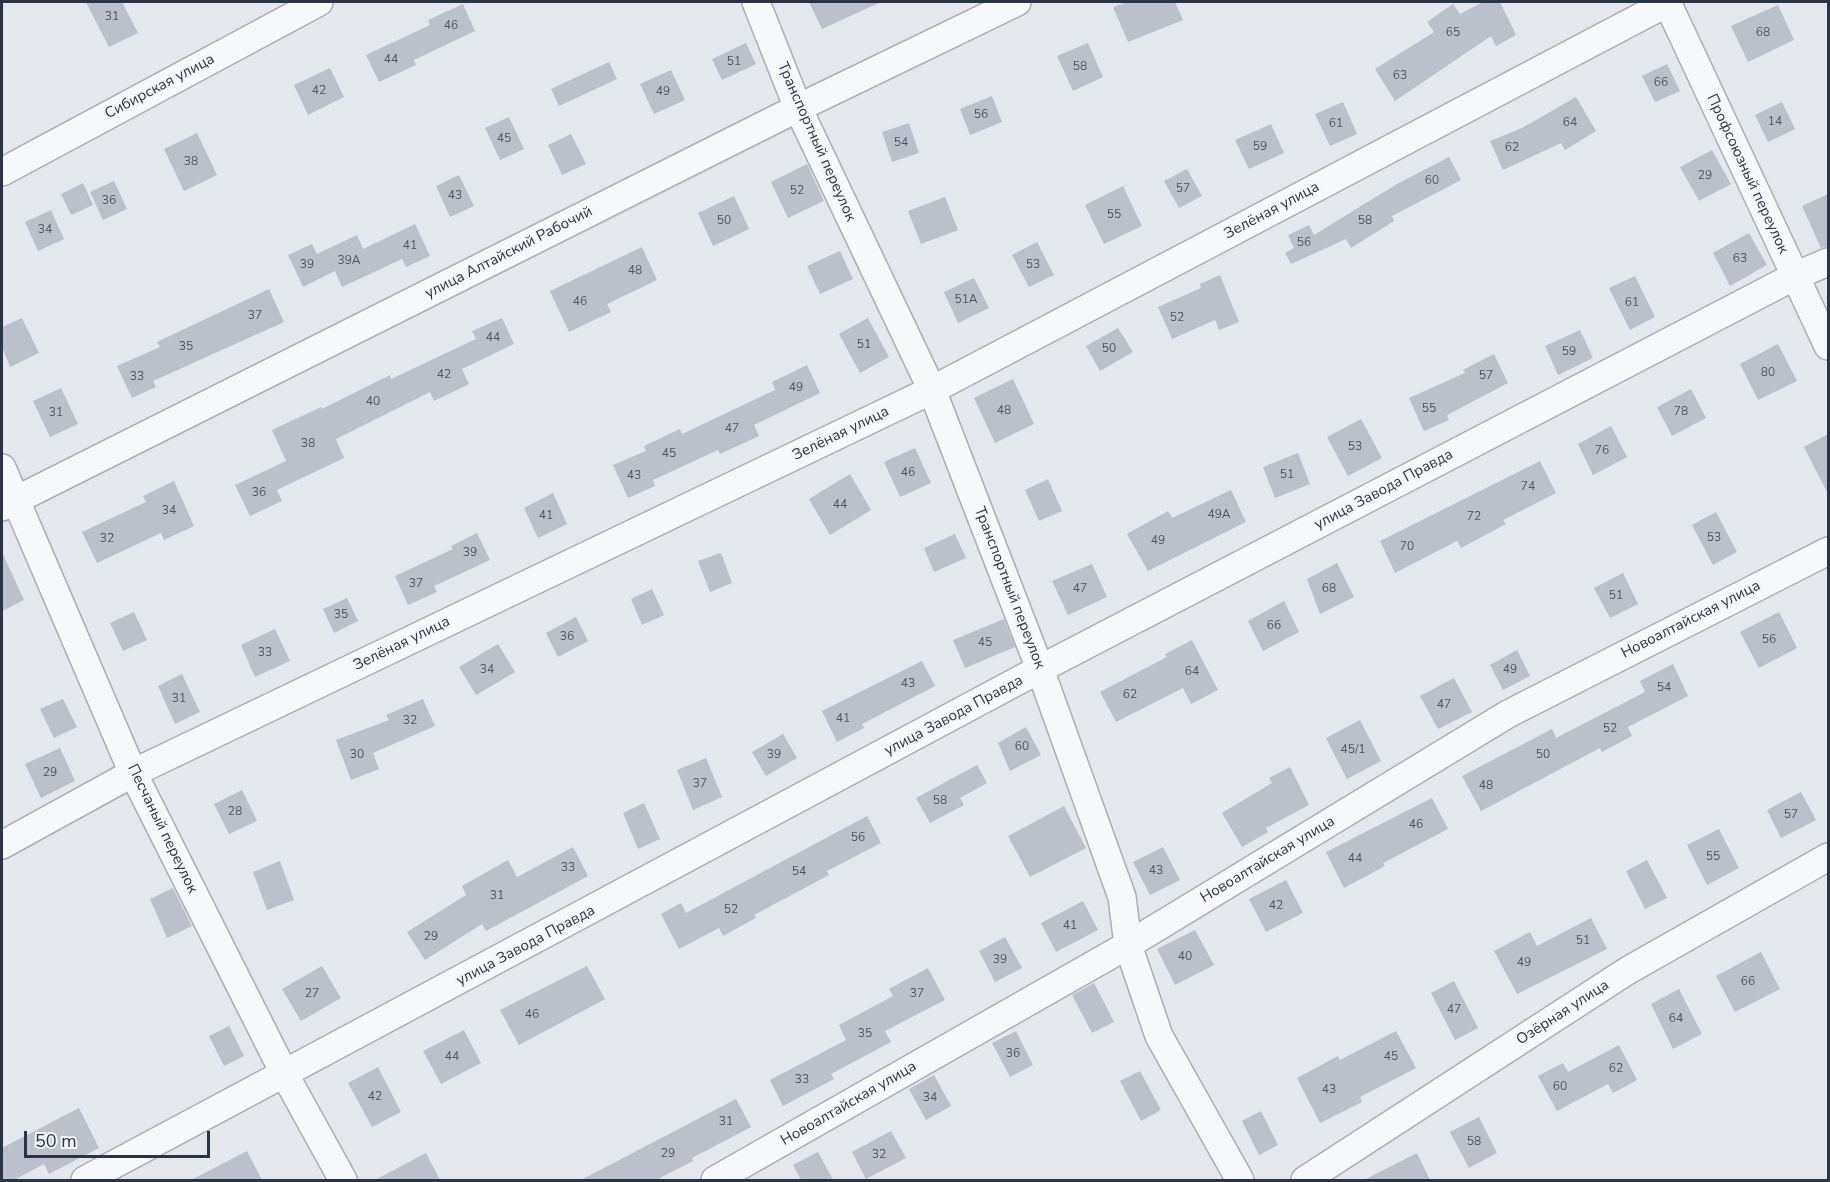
<!DOCTYPE html>
<html>
<head>
<meta charset="utf-8">
<style>
	body { margin:0 }
	#map { position:relative; width:1830px; height:1182px; overflow:hidden; background:#e4e7ec; font-family:"Nunito Sans",sans-serif }
	canvas { display:block }
	.frame { position:absolute; inset:0; border:3px solid #2b3445; pointer-events:none }
	.scale { position:absolute; left:24px; top:1131px; width:186px; height:27px; box-sizing:border-box; border:3px solid #2b3445; border-top:0; padding-left:8px; font-size:18px; line-height:21px; white-space:nowrap; color:#2b3445; -webkit-text-stroke:4px #f4f6f9; paint-order:stroke }
</style>
</head>
<body>
<div id="map">
<canvas width="1830" height="1182"></canvas>
<div class="frame"></div>
<div class="scale">50 m</div>
</div>
<script>
const ctx = document.querySelector('canvas').getContext('2d');
ctx.lineJoin = 'round';
function fillPath(path, color) { ctx.fillStyle = color; ctx.fill(path, 'evenodd'); }
function stroke(path, color, width, dash) { ctx.strokeStyle = color; ctx.lineWidth = width; ctx.lineCap = dash ? 'butt' : 'round'; ctx.setLineDash(dash || []); ctx.stroke(path); }
function drawText(font, color, halo, rows, align = 'center') {
  ctx.font = font + ' "Nunito Sans",sans-serif'; ctx.lineWidth = 5; ctx.setLineDash([]); ctx.textBaseline = 'middle'; ctx.strokeStyle = halo; ctx.fillStyle = color; for (const [text, x, y, turn = 0] of rows) {
    ctx.save(); ctx.translate(x, y); ctx.rotate((+turn || 0) * Math.PI / 180); ctx.textAlign = isNaN(turn) ? turn : align; if (halo) ctx.strokeText(text, 0, 0); ctx.fillText(text, 0, 0); ctx.restore();
  }
}
fillPath(new Path2D(`
	M86,2H122L138,33L109,47Z
	M809,2H881L822,29Z
	M1127,2H1175L1183,20L1128,42L1113,7Z
	M1483,2H1500L1516,35L1496,46L1491,36L1395,101L1375,69L1434,32L1427,22L1453,4L1460,14Z
	M463,4L475,31L414,60L416,65L379,82L366,55L430,25L428,20Z
	M1778,5L1794,40L1748,62L1731,26Z
	M746,43L756,64L722,80L712,59Z
	M1088,43L1103,77L1073,91L1057,56Z
	M609,62L617,79L559,106L551,89Z
	M1667,64L1680,91L1655,102L1642,76Z
	M330,68L344,97L308,115L294,85Z
	M671,70L685,100L654,114L640,84Z
	M992,96L1002,122L970,135L960,109Z
	M1576,97L1596,131L1565,150L1561,143L1503,170L1490,141L1522,128Z
	M1343,102L1357,134L1330,146L1315,114Z
	M1782,102L1795,129L1768,142L1755,115Z
	M509,117L524,149L500,160L485,128Z
	M909,123L919,153L892,162L882,132Z
	M1271,124L1284,153L1249,169L1235,140Z
	M197,133L217,175L184,191L164,149Z
	M571,134L586,164L562,175L548,145Z
	M1712,150L1731,184L1699,201L1680,167Z
	M1449,157L1461,180L1392,216L1394,221L1351,248L1346,239L1291,264L1285,253L1294,248L1288,235L1309,225L1314,235L1397,184Z
	M807,164L824,201L788,218L771,182Z
	M1187,169L1202,196L1179,208L1164,181Z
	M459,175L474,206L450,217L436,186Z
	M114,181L127,209L103,220L90,192Z
	M83,183L93,205L71,215L61,194Z
	M1123,186L1142,226L1104,244L1085,205Z
	M1828,194V246L1821,248L1802,206Z
	M734,196L749,229L713,246L698,213Z
	M945,197L958,230L921,244L908,211Z
	M51,210L64,239L38,251L25,222Z
	M415,224L430,256L406,267L402,259L342,287L335,271L303,287L288,255L312,244L317,254L357,235L363,249Z
	M1749,233L1767,265L1730,286L1713,253Z
	M1037,242L1054,275L1029,287L1012,255Z
	M642,247L657,280L607,304L611,312L569,332L550,291Z
	M840,251L853,279L820,294L807,266Z
	M1220,275L1239,322L1219,330L1215,320L1172,339L1158,307L1201,288L1200,284Z
	M1635,276L1655,317L1630,330L1609,288Z
	M974,278L989,308L958,323L944,292Z
	M269,289L284,322L153,381L156,387L132,398L117,366L160,347L157,342Z
	M22,318L39,353L10,367L2,347V327Z
	M502,318L514,344L462,369L469,384L434,401L430,392L336,439L344,458L277,490L282,501L250,516L235,485L286,461L272,430L321,407L322,409L390,375L391,379L476,339L472,331Z
	M868,318L889,357L860,373L839,334Z
	M1118,328L1133,352L1100,371L1086,346Z
	M1580,330L1593,358L1558,375L1545,346Z
	M1778,344L1797,381L1758,400L1740,364Z
	M1494,354L1508,383L1447,415L1449,420L1424,431L1409,398L1465,373L1463,370Z
	M807,365L820,393L754,425L759,436L720,454L718,450L653,480L655,486L628,498L613,465L646,451L644,446L680,429L682,434L775,390L772,382Z
	M1013,379L1034,424L995,443L974,398Z
	M61,388L78,424L50,437L33,401Z
	M1691,389L1706,418L1672,436L1657,407Z
	M1361,419L1382,458L1348,476L1327,437Z
	M1611,426L1627,457L1593,475L1578,444Z
	M1828,434V494L1804,447Z
	M915,448L931,483L900,497L884,462Z
	M1298,453L1310,484L1275,498L1263,467Z
	M1540,461L1556,493L1503,520L1506,524L1461,548L1457,541L1395,573L1380,541Z
	M850,474L871,510L830,535L809,499Z
	M1048,479L1062,511L1039,521L1025,490Z
	M174,481L194,526L164,540L161,533L97,563L82,532L146,502L143,496Z
	M1231,490L1246,522L1148,571L1127,534L1168,511L1172,518Z
	M553,493L567,524L538,538L524,508Z
	M1716,512L1737,552L1713,565L1692,525Z
	M477,533L490,560L434,586L437,592L408,605L395,576L453,549L451,546Z
	M955,534L966,558L934,572L924,548Z
	M2,552L24,600L2,611Z
	M721,553L732,583L710,592L698,561Z
	M1337,563L1354,597L1320,614L1307,579Z
	M1092,564L1107,597L1068,615L1052,581Z
	M1623,573L1638,604L1610,618L1594,588Z
	M652,589L664,615L642,625L631,599Z
	M347,598L358,621L334,633L323,609Z
	M1284,601L1299,632L1263,651L1248,621Z
	M134,612L147,640L123,651L110,623Z
	M1779,612L1797,648L1759,668L1740,632Z
	M576,617L588,641L558,657L546,633Z
	M1004,619L1015,647L965,668L953,640Z
	M275,629L290,661L255,677L241,645Z
	M1192,640L1218,690L1191,704L1183,688L1116,722L1100,692L1167,657L1165,654Z
	M498,644L515,672L476,695L459,667Z
	M1517,650L1530,676L1503,690L1490,665Z
	M922,661L935,686L862,724L864,728L837,742L822,711Z
	M1673,664L1688,696L1628,727L1632,736L1602,752L1600,748L1481,811L1462,776L1552,729L1556,738L1645,692L1640,681Z
	M182,674L200,712L175,724L158,686Z
	M1454,678L1472,712L1438,729L1420,696Z
	M63,699L77,727L54,738L40,709Z
	M423,699L435,726L373,753L379,769L351,780L336,740L389,720L386,715Z
	M1360,720L1381,761L1347,779L1326,738Z
	M1026,727L1041,755L1010,771L998,743Z
	M783,734L797,758L766,776L752,752Z
	M60,748L75,781L41,798L25,764Z
	M706,758L722,797L693,810L677,770Z
	M977,765L987,783L960,798L964,805L930,823L916,798Z
	M1290,767L1309,805L1266,828L1268,832L1242,847L1222,813L1272,783L1269,778Z
	M242,790L257,821L229,834L214,804Z
	M1801,792L1816,820L1781,838L1767,810Z
	M1432,798L1448,829L1383,863L1385,866L1344,888L1326,852Z
	M644,803L660,839L638,849L623,813Z
	M1064,806L1086,848L1030,877L1008,836Z
	M867,816L881,843L827,871L829,875L754,915L756,918L723,936L719,928L679,949L661,914L681,903L686,913Z
	M1719,829L1739,868L1707,885L1687,845Z
	M573,847L588,876L486,931L482,924L425,960L407,932L466,895L462,886L508,860L517,877Z
	M1163,847L1180,880L1150,895L1133,862Z
	M1647,860L1667,898L1645,909L1626,871Z
	M280,861L294,900L267,910L253,872Z
	M1286,880L1303,913L1266,932L1249,899Z
	M173,888L192,926L167,938L150,899Z
	M1083,901L1098,930L1056,952L1041,923Z
	M1591,918L1607,949L1517,994L1494,951L1530,932L1537,946Z
	M1195,930L1214,965L1175,985L1157,949Z
	M1005,937L1022,968L995,982L979,951Z
	M1761,952L1780,989L1735,1012L1716,976Z
	M322,966L341,998L301,1021L282,989Z
	M587,966L605,999L519,1045L500,1010Z
	M928,968L945,1000L885,1031L891,1042L831,1074L834,1079L783,1106L770,1080L846,1040L839,1025L893,996L889,989Z
	M1454,981L1478,1028L1455,1040L1431,993Z
	M1094,983L1114,1022L1092,1033L1072,995Z
	M1679,989L1702,1034L1673,1049L1651,1004Z
	M229,1026L244,1056L224,1066L209,1036Z
	M464,1030L481,1063L441,1084L423,1051Z
	M1016,1031L1033,1065L1010,1077L992,1043Z
	M1396,1031L1416,1068L1360,1097L1362,1102L1320,1123L1297,1078L1338,1056L1340,1060Z
	M1619,1045L1637,1080L1613,1093L1608,1084L1557,1111L1538,1076L1563,1063L1568,1072Z
	M378,1067L401,1112L372,1127L348,1083Z
	M1140,1071L1161,1110L1141,1121L1120,1081Z
	M934,1075L951,1106L926,1120L909,1089Z
	M736,1099L751,1127L692,1158L693,1161L656,1180H581Z
	M79,1108L99,1148L49,1174L44,1164L14,1180H2V1148Z
	M1261,1111L1278,1145L1259,1155L1242,1121Z
	M1479,1117L1497,1153L1469,1168L1450,1132Z
	M891,1131L906,1158L866,1179L852,1152Z
	M247,1151L262,1180H191Z
	M818,1152L833,1180H801L793,1165Z
	M426,1153L440,1180H375Z
	M1417,1153L1430,1180H1364Z`), '#bbc0ca');
const minor = new Path2D(`
	M756,2L798,108L932,390L1040,669L1122,897L1128,945L1159,1036L1240,1180
	M1667,2L1828,346
	M2,172L319,2
	M2,468L133,773L285,1075L343,1180
	M2,507L798,108L1017,2
	M2,845L133,773L932,390L1669,2
	M85,1180L1040,669L1795,276L1828,262
	M715,1180L1128,945L1508,714L1828,551
	M1305,1180L1627,971L1828,857`);
stroke(minor, '#a9aeb7', 30);
stroke(minor, '#f7f8fa', 27);
drawText('12px', '#4f5766', null, [
	["31",112,17],
	["46",451,26],
	["65",1453,33],
	["68",1763,33],
	["44",391,60],
	["51",734,62],
	["58",1080,67],
	["63",1400,76],
	["66",1661,83],
	["42",319,91],
	["49",663,92],
	["56",981,115],
	["14",1775,122],
	["64",1570,123],
	["61",1336,124],
	["45",504,139],
	["54",901,143],
	["59",1260,147],
	["62",1512,148],
	["38",191,162],
	["29",1705,176],
	["60",1432,181],
	["57",1183,189],
	["52",797,191],
	["43",455,196],
	["36",109,201],
	["55",1114,215],
	["50",724,221],
	["58",1365,221],
	["34",45,230],
	["56",1304,243],
	["41",410,246],
	["63",1740,259],
	["39А",349,261],
	["39",307,265],
	["53",1033,265],
	["48",635,271],
	["51А",966,300],
	["46",580,302],
	["61",1632,303],
	["37",255,316],
	["52",1177,318],
	["44",493,338],
	["51",864,345],
	["35",186,347],
	["50",1109,349],
	["59",1569,352],
	["80",1768,373],
	["42",444,375],
	["57",1486,376],
	["33",137,377],
	["49",796,388],
	["40",373,402],
	["55",1429,409],
	["48",1004,411],
	["78",1681,412],
	["31",56,413],
	["47",732,429],
	["38",308,444],
	["53",1355,447],
	["76",1602,451],
	["45",669,454],
	["46",908,473],
	["51",1287,475],
	["43",634,476],
	["74",1528,487],
	["36",259,493],
	["44",840,505],
	["34",169,511],
	["49А",1219,515],
	["41",546,516],
	["72",1474,517],
	["53",1714,538],
	["32",107,539],
	["49",1158,541],
	["70",1407,547],
	["39",470,553],
	["37",416,584],
	["47",1080,589],
	["68",1329,589],
	["51",1616,596],
	["35",341,615],
	["66",1274,626],
	["36",567,637],
	["56",1769,640],
	["45",985,643],
	["33",265,653],
	["34",487,670],
	["49",1510,670],
	["64",1192,672],
	["43",908,684],
	["54",1664,688],
	["62",1130,695],
	["31",179,699],
	["47",1444,705],
	["41",843,719],
	["32",410,721],
	["52",1610,729],
	["60",1022,747],
	["45/1",1353,750],
	["30",357,755],
	["39",774,755],
	["50",1543,755],
	["29",50,773],
	["37",700,784],
	["48",1486,786],
	["58",940,801],
	["28",235,812],
	["57",1791,815],
	["46",1416,825],
	["56",858,838],
	["55",1713,857],
	["44",1355,859],
	["33",568,868],
	["43",1156,871],
	["54",799,872],
	["31",497,896],
	["42",1276,906],
	["52",731,910],
	["41",1070,926],
	["29",431,937],
	["51",1583,941],
	["40",1185,957],
	["39",1000,960],
	["49",1524,963],
	["66",1748,982],
	["27",312,994],
	["37",917,994],
	["47",1454,1010],
	["46",532,1015],
	["64",1676,1019],
	["35",865,1034],
	["36",1013,1054],
	["44",452,1057],
	["45",1391,1057],
	["62",1616,1069],
	["33",802,1080],
	["60",1560,1087],
	["43",1329,1090],
	["42",375,1097],
	["34",930,1098],
	["31",726,1122],
	["58",1474,1142],
	["29",668,1154],
	["32",879,1155]
]);
drawText('15px', '#2b3445', '#f4f6f9', [
	["Сибирская улица",160,87,-28],
	["Транспортный переулок",816,142,66],
	["Профсоюзный переулок",1747,174,65],
	["Зелёная улица",1272,211,-28],
	["улица Алтайский Рабочий",509,253,-27],
	["Зелёная улица",841,434,-26],
	["улица Завода Правда",1384,490,-28],
	["Транспортный переулок",1009,588,69],
	["Новоалтайская улица",1691,620,-27],
	["Зелёная улица",402,644,-26],
	["улица Завода Правда",954,716,-28],
	["Песчаный переулок",162,829,64],
	["Новоалтайская улица",1268,860,-31],
	["улица Завода Правда",526,946,-28],
	["Озёрная улица",1563,1013,-33],
	["Новоалтайская улица",849,1104,-30]
]);
</script>
</body>
</html>
